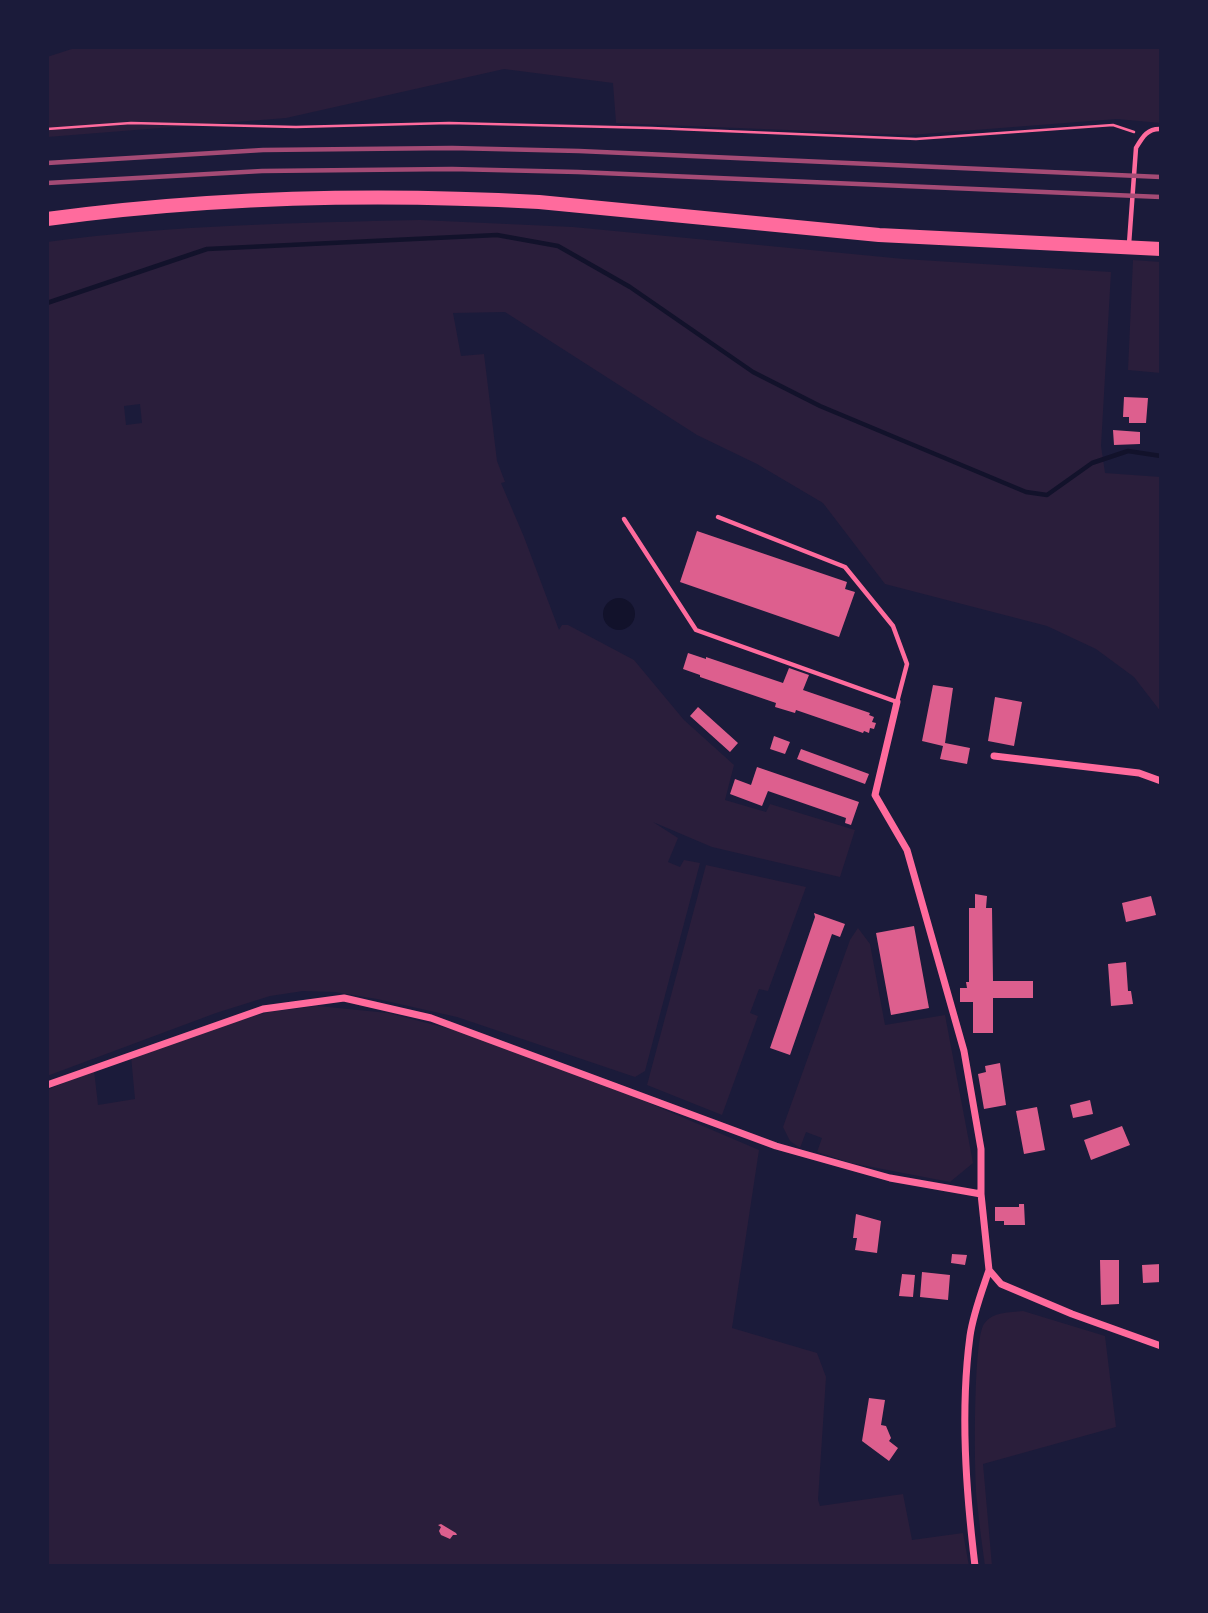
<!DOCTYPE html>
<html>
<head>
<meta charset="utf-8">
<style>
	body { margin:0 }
	#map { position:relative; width:1208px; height:1613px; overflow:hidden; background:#1b1b3a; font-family:"Nunito Sans",sans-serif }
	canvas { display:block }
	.frame { position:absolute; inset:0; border:49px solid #1b1b3a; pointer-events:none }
</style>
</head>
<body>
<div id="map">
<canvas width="1208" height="1613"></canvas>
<div class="frame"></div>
</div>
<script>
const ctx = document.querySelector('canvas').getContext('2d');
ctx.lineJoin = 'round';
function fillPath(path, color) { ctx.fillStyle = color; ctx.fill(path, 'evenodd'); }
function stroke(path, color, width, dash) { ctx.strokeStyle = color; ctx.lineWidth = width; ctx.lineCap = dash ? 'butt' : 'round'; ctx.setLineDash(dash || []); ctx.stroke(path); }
fillPath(new Path2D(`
	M78,47H1161V123L1117,119L910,135L616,123L613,83L504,69L286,118L47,137V57Z
	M420,220L573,227L904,259L1111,272L1101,446L1105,473L1161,477V712L1134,677L1096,649L1047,626L885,584L823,503L757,464L697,435L505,312L453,313L461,356L484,354L497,461L505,482L501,483L524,537L559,630L562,625H568L634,660L684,720L734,765L725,800L766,812L770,804L855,830L840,877L712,847L653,822L678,838L668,862L680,867L684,860L700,863L645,1071L635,1077L457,1017L377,999L335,992L303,991L270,996L216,1013L47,1076V242C171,225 295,223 420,220ZM140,404L142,423L126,425L124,406Z
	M1133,260L1161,262V373L1128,370Z
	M706,865L806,887L768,991L759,989L750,1013L758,1016L722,1115L647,1085Z
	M858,928L870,944L885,1025L945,1015L973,1163L950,1182L851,1163L817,1152L822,1138L806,1132L800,1148L790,1141L783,1127L850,940Z
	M318,1006L388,1013L470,1034L595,1080L759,1150L732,1328L817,1353L826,1377L818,1500L820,1506L903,1494L912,1540L963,1533L969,1566H47V1090L94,1070L98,1105L135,1099L131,1056L204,1030L269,1012Z
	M1023,1311L1105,1336L1116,1427L983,1464L992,1566H985C982,1544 979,1523 977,1501C974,1476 973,1339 984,1324C993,1311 1009,1313 1023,1311Z`), '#2a1e3b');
fillPath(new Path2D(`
	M603 614a16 16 0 1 1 32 0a16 16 0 1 1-32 0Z`), '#12122b');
stroke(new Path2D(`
	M47,303L207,249L497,235L558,246L630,287L753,372L820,406L1026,492L1047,495L1092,463L1128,451L1161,456`), '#12122b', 4.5);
fillPath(new Path2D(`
	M1124,397L1148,398L1146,423H1129V417H1123Z
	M1113,430L1140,432V444L1114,445Z
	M697,531L847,582L845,589L855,592L839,637L680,582Z
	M688,653L706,659V657L783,683L789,668L809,675L803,690L870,713L869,715L874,717L872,722L876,723L874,729L870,728L869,733L864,731L863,733L796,710L795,713L775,707L776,703L700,677V675L683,669Z
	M933,685L953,688L945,743L970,748L967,764L940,759L943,746L922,741Z
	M995,697L1022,702L1014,746L988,741Z
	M698,707L738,743L730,752L690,716Z
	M774,736L790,742L785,754L770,749Z
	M801,749L869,774L865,784L797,759Z
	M757,767L859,802L851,825L845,823L846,818L768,791L762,806L730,794L735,779L751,785Z
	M975,894L987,896L986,908H992L993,981H1033V998H993V1033H973V1002H960V988H967L966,982H969V908H975Z
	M1151,896L1156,915L1126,922L1122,903Z
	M814,913L845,924L840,937L832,934L790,1055L770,1048L815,917Z
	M914,926L929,1008L891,1015L876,933Z
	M1126,962L1128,991H1131L1133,1004L1111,1006L1108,964Z
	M1000,1063L1006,1105L984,1109L978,1074L986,1072L985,1066Z
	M1090,1100L1093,1114L1073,1118L1070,1105Z
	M1037,1107L1045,1150L1024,1154L1016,1111Z
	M1122,1126L1130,1145L1091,1160L1084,1140Z
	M1019,1204H1024L1025,1225H1004V1221H995V1207H1019Z
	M856,1214L881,1221L877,1253L855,1250L857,1238H853Z
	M952,1254L967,1255L965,1265L951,1263Z
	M1100,1260H1119V1304L1101,1305Z
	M1161,1264V1282L1143,1283L1142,1265Z
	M922,1272L950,1275L948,1300L920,1297Z
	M902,1274L915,1275L913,1297L899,1296Z
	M869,1398L885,1400L881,1425L886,1426L891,1438L889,1441L898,1448L889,1461L862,1441Z
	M441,1524L456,1533L457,1535H453L450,1539L441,1535L439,1531L441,1527L438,1525Z`), '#dd5f8e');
stroke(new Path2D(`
	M47,129L131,123L296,127L449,123L652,128L916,139L1113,125L1134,132`), '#ff6b9d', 2.5);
stroke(new Path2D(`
	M1129,244L1136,148C1142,138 1147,128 1161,129
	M624,519L696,630L897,702L907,664L893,626L845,567L718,517`), '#ff6b9d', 4.5);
stroke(new Path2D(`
	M897,702L875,795L907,850L964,1051L981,1149V1194L989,1270L1001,1284L1072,1314L1161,1346
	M994,756L1139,773L1161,781
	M47,1085L263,1009L344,998L431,1018L776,1146L890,1178L981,1194
	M975,1566C966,1491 960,1411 970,1336C973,1314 982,1291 989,1270`), '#ff6b9d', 7);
stroke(new Path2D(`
	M47,219C209,197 376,193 539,202L879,235L1161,249`), '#ff6b9d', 14);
stroke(new Path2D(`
	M47,163L263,150L452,148L579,151L1161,177
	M47,183L262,171L452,169L578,172L1161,197`), '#a44b75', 4.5);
</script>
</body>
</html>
